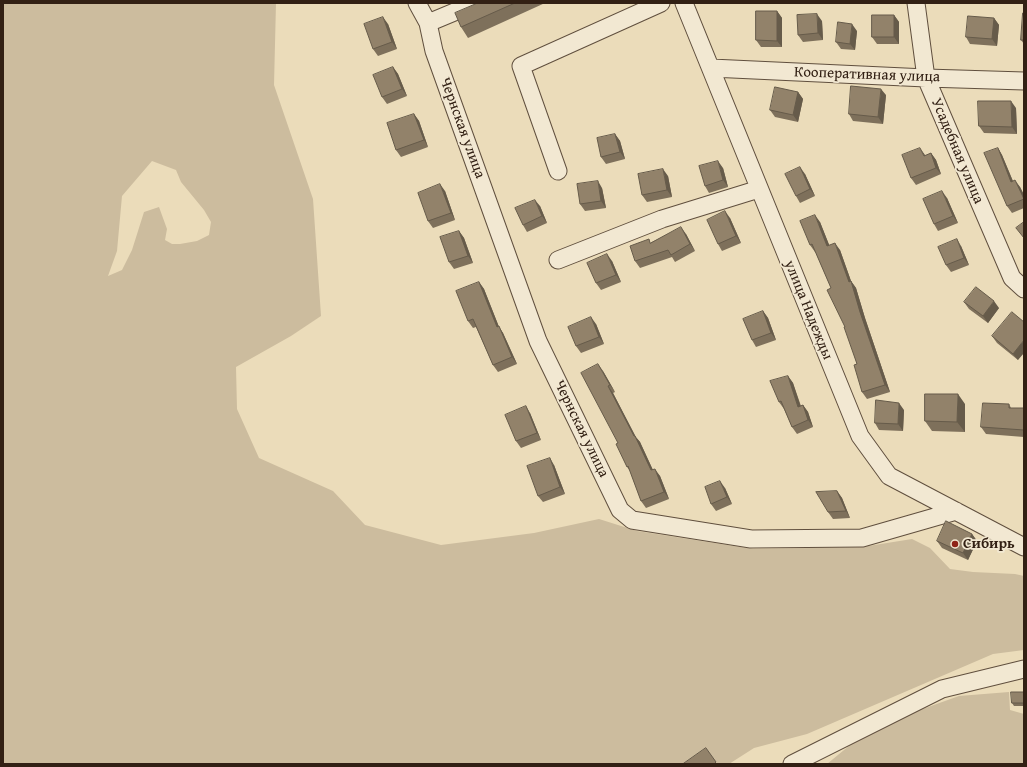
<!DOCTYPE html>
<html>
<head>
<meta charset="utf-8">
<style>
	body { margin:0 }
	#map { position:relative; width:1027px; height:767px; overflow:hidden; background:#ebdcba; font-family:"Gentium Book Plus",serif }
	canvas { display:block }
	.frame { position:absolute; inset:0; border:4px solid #322014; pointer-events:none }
</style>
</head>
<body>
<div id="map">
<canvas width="1027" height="767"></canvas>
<div class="frame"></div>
</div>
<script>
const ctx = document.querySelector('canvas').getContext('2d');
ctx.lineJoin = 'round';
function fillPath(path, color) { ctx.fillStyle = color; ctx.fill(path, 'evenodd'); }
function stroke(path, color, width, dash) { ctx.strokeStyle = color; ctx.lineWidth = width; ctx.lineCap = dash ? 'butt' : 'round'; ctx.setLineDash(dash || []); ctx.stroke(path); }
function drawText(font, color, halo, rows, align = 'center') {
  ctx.font = font + ' "Gentium Book Plus",serif'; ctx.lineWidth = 3.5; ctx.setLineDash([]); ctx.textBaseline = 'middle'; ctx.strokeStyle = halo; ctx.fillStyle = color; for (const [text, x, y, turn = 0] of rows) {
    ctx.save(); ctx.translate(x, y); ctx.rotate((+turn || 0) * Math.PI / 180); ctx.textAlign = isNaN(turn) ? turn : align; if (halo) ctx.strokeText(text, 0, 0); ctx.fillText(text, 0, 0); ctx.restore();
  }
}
fillPath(new Path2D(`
	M3,3H276L274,85L313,199L321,316L291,336L236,367L237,409L259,458L333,491L365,525L441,545L534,533L599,519L637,531L753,549L862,547L912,539L930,548L950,569L973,572L1015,574L1024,576V650L993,654L807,734L754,748L729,764H3ZM152,161L176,170L181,182L204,210L211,222L209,235L197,241L180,244H172L165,240L167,229L159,207L144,212L132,250L122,270L108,276L117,251L122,196Z
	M1009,692L1010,710L1024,714V764H827L872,727L959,696Z`), '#ccbc9e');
const minor = new Path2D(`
	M417,3L428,23L434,51L538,341L620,510L632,520L751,539L862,538L956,511
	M684,3L860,436L889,476L1024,547
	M916,3L926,78L1012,278L1024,289
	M428,23L476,3
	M711,68L926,78L1024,81
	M558,171L521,66L661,3
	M558,260L662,219L759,189
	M792,764L942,689L1024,669`);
stroke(minor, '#604f3e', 19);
stroke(minor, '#f2e8d2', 17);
fillPath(new Path2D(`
	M478,3H545L468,38L461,27Z
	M777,11L782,18V47H761L756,40Z
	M1024,13V44L1021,40Z
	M894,15L899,22V44H877L872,37Z
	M994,18L999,25L997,46L970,44L966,37Z
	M822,21L823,40L803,42L798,35Z
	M388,24L397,49L378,56L373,49Z
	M857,31L855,50L841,49L836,42Z
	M393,67L398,74L407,96L387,104L382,97Z
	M798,92L803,99L798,122L775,117L770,110Z
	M886,95L883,124L853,121L849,114Z
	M1016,108L1017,134L984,133L979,126Z
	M414,114L419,121L428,147L401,157L396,150Z
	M615,134L620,141L625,159L606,164L601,157Z
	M998,148L1002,155L1013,181L1020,187L1024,195V208L1012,213L1007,206Z
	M931,153L936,160L941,174L916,185L911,178L925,155V156Z
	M723,168L728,187L709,193L705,186Z
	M805,174L815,196L800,203L796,196Z
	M668,176L672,197L647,202L642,195Z
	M602,188L606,208L585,211L580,204Z
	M445,191L455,220L433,228L428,221Z
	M947,198L958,223L938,231L934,224Z
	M540,206L547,223L527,232L523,225Z
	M730,218L741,243L722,251L718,244Z
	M820,222L829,245L840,250L851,281L856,288L865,318L890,392L867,399L862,392L857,364L845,327L831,288L815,251V252L810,245Z
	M459,231L464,238L473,263L454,269L449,262Z
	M686,234L695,251L675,262L672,257L640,268L635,261L651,243Z
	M961,246L969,265L951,272L946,265Z
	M612,261L621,282L601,290L596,283Z
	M479,282L484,289L499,327L503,333L517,364L498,372L493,365L476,327L473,328L468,321Z
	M964,302L999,308L988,323L969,309Z
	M763,311L768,318L776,340L756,347L752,340Z
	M1024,322L1018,360L997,343L992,336Z
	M596,324L604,344L581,353L576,346Z
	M603,371L615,392L613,393L635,436L640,442L653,470L660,476L669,499L646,508L641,501L630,471L627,467L618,443Z
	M788,376L793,383L801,406L803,405L808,412L813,427L797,434L792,427L784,409L779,402Z
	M965,404V432L932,431L925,421Z
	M1009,404L1011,408H1024V437L986,434L981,427Z
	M904,410L903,431L879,430L875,423Z
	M530,413L541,440L521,448L516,441Z
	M554,465L565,494L543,502L538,496Z
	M725,488L732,504L716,511L711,504Z
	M837,491L842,498L850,518L833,519L828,512Z
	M972,534L977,541L968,560L942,548L937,541Z
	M1024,692V706H1014L1012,703Z`), '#7e705b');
fillPath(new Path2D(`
	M777,11L782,18V47L777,41Z
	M817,14L822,21L823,40L818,33Z
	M894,15L899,22V44L894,37Z
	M383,17L388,24L397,49L392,42Z
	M994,18L999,25L997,46L992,39Z
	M852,24L857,31L855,50L850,44Z
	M393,67L398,74L407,96L402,89Z
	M881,89L886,95L883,124L878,117Z
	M798,92L803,99L798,122L793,115Z
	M1011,101L1016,108L1017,134L1012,127Z
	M414,114L419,121L428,147L424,140Z
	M615,134L620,141L625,159L620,152Z
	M920,148L925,155L928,163L924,156Z
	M998,148L1002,155L1016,189L1011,182Z
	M931,153L936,160L941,174L936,168Z
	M718,161L723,168L728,187L723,180Z
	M800,167L805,174L815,196L810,189Z
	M663,169L668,176L672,197L667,190Z
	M1015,180L1020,187L1024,195V199Z
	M598,181L602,188L606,208L601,201Z
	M440,184L445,191L455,220L451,213Z
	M942,191L947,198L958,223L953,216Z
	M535,200L540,206L547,223L542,216Z
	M725,211L730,218L741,243L736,236Z
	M815,215L820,222L832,252L827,246Z
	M681,227L686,234L695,251L690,244Z
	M459,231L464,238L473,263L468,256Z
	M957,239L961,246L969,265L964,258Z
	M835,243L840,250L851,281L856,288L865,318L890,392L885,385Z
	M607,254L612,261L621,282L616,275Z
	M479,282L484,289L499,327L503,333L517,364L512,357L497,327Z
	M994,301L999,308L988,323L983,316Z
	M763,311L768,318L776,340L771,333Z
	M591,317L596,324L604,344L599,337Z
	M1024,340V353L1018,360L1013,354Z
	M598,364L603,371L615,392L610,385Z
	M788,376L793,383L803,414L798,407Z
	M608,386L613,393L637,439L635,436L640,442L656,477L651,470Z
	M958,394L965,404V432L957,422Z
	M899,403L904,410L903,431L898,424Z
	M803,405L808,412L813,427L808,420Z
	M526,406L530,413L541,440L537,433Z
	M550,458L554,465L565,494L560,487Z
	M655,469L660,476L669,499L664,492Z
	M720,481L725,488L732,504L727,497Z
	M837,491L842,498L850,518L846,511Z
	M972,534L977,541L968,560L963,553Z`), '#665b4a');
const building = new Path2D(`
	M478,3H515L461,27L455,13Z
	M756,11H777V41L756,40Z
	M1023,13H1024V40H1021Z
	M817,14L818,33L798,35L797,15Z
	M872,15H894V37H872Z
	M968,16L994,18L992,39L966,37Z
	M383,17L392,42L373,49L364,24Z
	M838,22L852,24L850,44L836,42Z
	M393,67L402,89L382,97L373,75Z
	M851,86L881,89L878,117L849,114Z
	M775,87L798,92L793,115L770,110Z
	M978,101H1011L1012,127L979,126Z
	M414,114L424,140L396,150L387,123Z
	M615,134L620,152L601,157L597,138Z
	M920,148L924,156L931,153L936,168L911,178L902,155Z
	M998,148L1011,182L1015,180L1024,199L1007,206L984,153Z
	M718,161L723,180L705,186L699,166Z
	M800,167L810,189L796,196L785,174Z
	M663,169L667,190L642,195L638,174Z
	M598,181L601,201L580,204L577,184Z
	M440,184L451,213L428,221L418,193Z
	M942,191L953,216L934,224L923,199Z
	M535,200L542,216L523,225L515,208Z
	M725,211L736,236L718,244L707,220Z
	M815,215L827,246L835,243L849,282L851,281L860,312L885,385L862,392L854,365L857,364L844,327H845L827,290L831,288L812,244L810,245L800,221Z
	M1024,222V238L1016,228Z
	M681,227L690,244L671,255L668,250L635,261L630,246L649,239L650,243Z
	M459,231L468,256L449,262L440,237Z
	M957,239L964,258L946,265L938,247Z
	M607,254L616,275L596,283L587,263Z
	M479,282L497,327L499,326L512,357L493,365L473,319L468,321L456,291Z
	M976,287L994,301L983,316L964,302Z
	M763,311L771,333L752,340L743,319Z
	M1012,312L1024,322V340L1013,354L992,336Z
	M591,317L599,337L576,346L568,327Z
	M598,364L610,385L608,386L634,436H635L651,470L655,469L664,492L641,501L628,466L627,467L616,444L618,443L581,373Z
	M788,376L798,407L803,405L808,420L792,427L781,401L779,402L770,381Z
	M925,394H958L957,422L925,421Z
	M876,400L899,403L898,424L875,423Z
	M983,403L1009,404V408H1024V430L981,427Z
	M526,406L537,433L516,441L505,415Z
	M550,458L560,487L538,496L527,466Z
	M720,481L727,497L711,504L705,487Z
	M837,491L846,511L828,512L816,492Z
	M946,521L972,534L963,553L937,541Z
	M1011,692H1024V703H1012Z
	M706,748L716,762L714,764H683Z`);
fillPath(building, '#92826a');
stroke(building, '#665b4a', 1);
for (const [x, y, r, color] of [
	[955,544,4,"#8f2418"]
]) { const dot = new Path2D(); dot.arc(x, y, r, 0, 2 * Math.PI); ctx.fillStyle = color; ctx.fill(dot); stroke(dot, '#f2e8d2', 1.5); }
drawText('15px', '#322014', '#f2e8d2', [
	["Кооперативная улица",867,75,2],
	["Чернская улица",462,128,70],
	["Усадебная улица",957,151,67],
	["улица Надежды",808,310,68],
	["Чернская улица",581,429,64]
]);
drawText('bold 15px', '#322014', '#f2e8d2', [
	["Сибирь",963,544]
], 'left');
</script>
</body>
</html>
